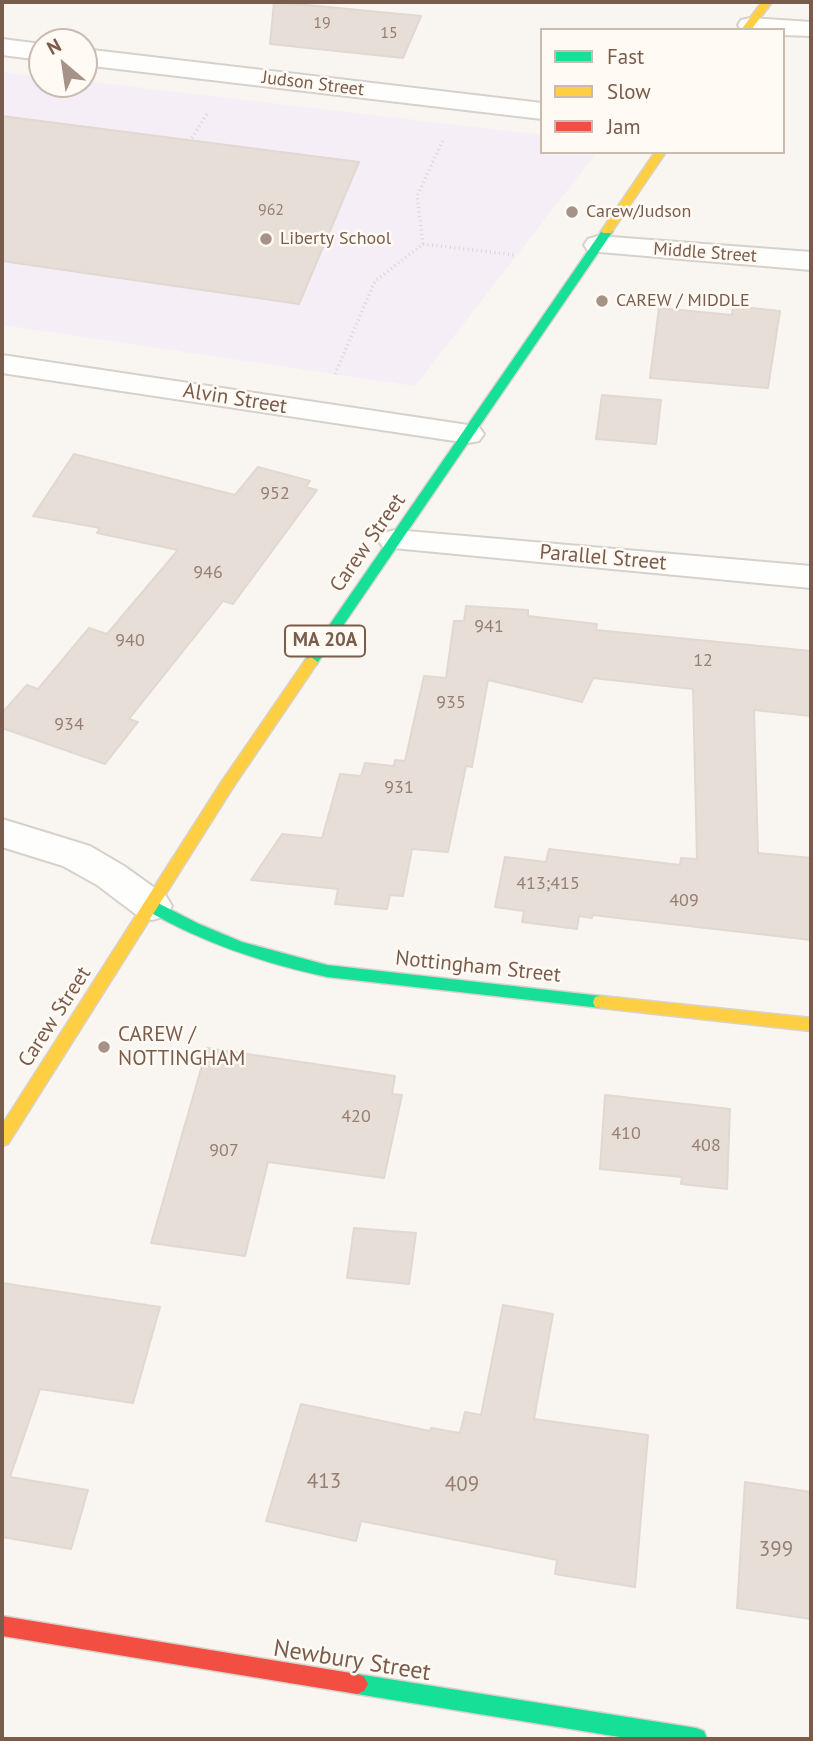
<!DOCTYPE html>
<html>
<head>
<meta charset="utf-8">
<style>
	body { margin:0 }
	#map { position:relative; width:813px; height:1741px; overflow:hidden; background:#f9f5f0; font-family:"PT Sans",sans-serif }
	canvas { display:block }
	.frame { position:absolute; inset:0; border:4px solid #7a5c4d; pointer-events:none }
	.legend { position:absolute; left:540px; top:28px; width:245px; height:126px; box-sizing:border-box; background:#fffaf3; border:2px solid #cabbb1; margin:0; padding:9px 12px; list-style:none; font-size:21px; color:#7a5c4d }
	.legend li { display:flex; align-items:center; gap:14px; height:35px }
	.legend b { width:35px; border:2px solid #cabbb1 }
	.north { position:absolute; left:28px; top:28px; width:70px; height:70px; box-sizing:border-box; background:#fffaf3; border:2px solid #cabbb1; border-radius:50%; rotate:331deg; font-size:19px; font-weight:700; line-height:28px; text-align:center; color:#7a5c4d }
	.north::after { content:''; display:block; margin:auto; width:24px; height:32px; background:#a69286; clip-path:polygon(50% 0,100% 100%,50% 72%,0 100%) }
</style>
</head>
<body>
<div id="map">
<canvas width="813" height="1741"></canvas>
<div class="frame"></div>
<ul class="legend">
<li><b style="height:9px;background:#16e098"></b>Fast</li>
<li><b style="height:9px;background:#ffcf43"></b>Slow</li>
<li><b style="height:9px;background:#f24e42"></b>Jam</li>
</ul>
<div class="north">N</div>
</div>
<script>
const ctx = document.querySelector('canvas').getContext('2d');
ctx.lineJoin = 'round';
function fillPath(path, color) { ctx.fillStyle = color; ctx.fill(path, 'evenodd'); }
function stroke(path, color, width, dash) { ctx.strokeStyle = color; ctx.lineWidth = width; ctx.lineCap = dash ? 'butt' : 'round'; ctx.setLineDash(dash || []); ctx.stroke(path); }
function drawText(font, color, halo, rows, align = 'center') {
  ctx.font = font + ' "PT Sans",sans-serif'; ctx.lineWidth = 5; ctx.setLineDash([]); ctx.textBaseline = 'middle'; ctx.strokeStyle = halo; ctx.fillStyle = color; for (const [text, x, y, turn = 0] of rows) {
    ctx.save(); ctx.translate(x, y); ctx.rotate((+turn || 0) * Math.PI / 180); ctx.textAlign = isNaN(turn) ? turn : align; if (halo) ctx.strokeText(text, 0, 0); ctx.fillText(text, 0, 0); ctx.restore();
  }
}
fillPath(new Path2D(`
	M2,72L42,77V84H84V81L542,135V152H597L415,386L2,325Z`), '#f6eef6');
const building = new Path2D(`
	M274,2H276L421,16L403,58L270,44Z
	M2,116L359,162L299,304L2,261Z
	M733,306L780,311L768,388L650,378L659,308L732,315Z
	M602,395L661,400L656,444L596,439Z
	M74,454L235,495L258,467L310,481L306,487L317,490L233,604L223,601L129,719L138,722L105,764L2,728V713L27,685L38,689L89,628L107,634L178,550L97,533L100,528L33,516Z
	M466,606L528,610V616L597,624L596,630L811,651V716L754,710L758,853L811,858V940L592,915V918L579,916L577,929L522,922L524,911L495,907L505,857L546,862L549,849L680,865L681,858L697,859L693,689L593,678L582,702L488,680L472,767L466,766L448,852L412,849L403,896L390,895L387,909L335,904L338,889L251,880L282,834L322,838L340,774L361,776L365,763L394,766L395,760L405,761L424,676L446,678L454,621H464Z
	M207,1048L395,1076L392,1094L402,1095L384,1178L268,1162L245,1256L151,1243Z
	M605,1095L730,1109L727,1189L681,1184L682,1177L600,1169Z
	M354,1228L416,1233L409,1284L347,1278Z
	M2,1283L160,1307L133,1403L40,1389L10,1477L88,1490L71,1549L2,1537Z
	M503,1305L553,1314L534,1419L648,1435L635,1587L555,1574L557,1560L361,1521L356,1541L266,1521L301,1404L430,1431L431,1428L460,1433L465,1412L481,1415Z
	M745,1482L811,1492V1619L737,1608Z`);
fillPath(building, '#e6ded7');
stroke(building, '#e2d8d2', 2);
const street = new Path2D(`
	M750,18L811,22V36L783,35V30H741L738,25L741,20Z
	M2,39L42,44V60L2,55Z
	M84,49L542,103V119L84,65Z
	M598,236L811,252V270L588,251L584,245L588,239Z
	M2,355L468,425L479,427L484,434L479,441L468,443L2,373Z
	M395,530L811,566V588L383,547L378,540L383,533Z
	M2,819L90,846L124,866L166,896L172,906L166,916L152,920L138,916L97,885L63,866L2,847Z`);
const fast = new Path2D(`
	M607,228L613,231L316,665H306L304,662L306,659L603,229Z
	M152,900L199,924L242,942L327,965L601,996L607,997L609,1002L607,1007L601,1008L327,977C263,963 203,943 146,910L144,906L146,902Z
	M357,1674L696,1728L704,1731L707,1739H632L357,1694L350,1691L346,1684L350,1677Z`);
const slow = new Path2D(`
	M762,2H772L751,30H741Z
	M655,152H666L611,233H603L601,231Z
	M311,657L318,662L316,665L232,789L8,1144L2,1146V1125L222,781L306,659Z
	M601,996L811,1018V1031L601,1008L595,1007L593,1002L595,997Z`);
const jam = new Path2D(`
	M2,1616L357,1674L364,1677L368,1684L364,1691L357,1694L2,1636Z`);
stroke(street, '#d7d1cb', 4);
stroke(fast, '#d9d2cb', 3);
stroke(slow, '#d9d2cb', 3);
stroke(jam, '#d9d2cb', 3);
stroke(new Path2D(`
	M192,138L208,112
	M423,244L516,255
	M335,374L375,281L423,244L417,196L444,138`), '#dcd5d0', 3.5, [1, 3.5]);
fillPath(street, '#fefefd');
fillPath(fast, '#16e098');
fillPath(slow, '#ffcf43');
fillPath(jam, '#f24e42');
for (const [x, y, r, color] of [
	[572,212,7,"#a69286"],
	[266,239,7,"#a69286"],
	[602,301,7,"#a69286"],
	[104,1047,7,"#a69286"]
]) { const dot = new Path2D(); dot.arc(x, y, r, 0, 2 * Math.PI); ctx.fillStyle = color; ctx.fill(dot); stroke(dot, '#fffaf3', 2.5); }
drawText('16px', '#977e72', null, [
	["19",322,23],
	["15",389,33],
	["962",271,210]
]);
drawText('18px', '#7a5c4d', '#fffaf3', [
	["Judson Street",313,84,7],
	["Middle Street",705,253,4]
]);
drawText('18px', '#7a5c4d', '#fffaf3', [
	["Carew/Judson",586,212],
	["Liberty School",280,239],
	["CAREW / MIDDLE",616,301]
], 'left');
drawText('18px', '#977e72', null, [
	["952",275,494],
	["946",208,573],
	["941",489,627],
	["940",130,641],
	["12",703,661],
	["935",451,703],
	["934",69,725],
	["931",399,788],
	["413;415",548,884],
	["409",684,901],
	["420",356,1117],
	["410",626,1134],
	["408",706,1146],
	["907",224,1151]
]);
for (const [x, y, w] of [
	[325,641,80]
]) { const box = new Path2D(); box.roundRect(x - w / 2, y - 15.5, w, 31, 5); ctx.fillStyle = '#fffaf3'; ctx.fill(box); stroke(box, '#7a5c4d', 2); }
drawText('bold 19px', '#7a5c4d', null, [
	["MA 20A",325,641]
]);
drawText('21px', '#7a5c4d', '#fffaf3', [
	["Alvin Street",235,399,9],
	["Carew Street",368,543,-55],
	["Parallel Street",603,558,5],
	["Nottingham Street",478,967,6],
	["Carew Street",55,1017,-57]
]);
drawText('21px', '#7a5c4d', '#fffaf3', [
	["CAREW /",118,1035],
	["NOTTINGHAM",118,1059]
], 'left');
drawText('21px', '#977e72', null, [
	["413",324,1482],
	["409",462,1485],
	["399",776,1550]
]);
drawText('24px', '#7a5c4d', '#fffaf3', [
	["Newbury Street",352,1661,9]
]);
</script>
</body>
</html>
